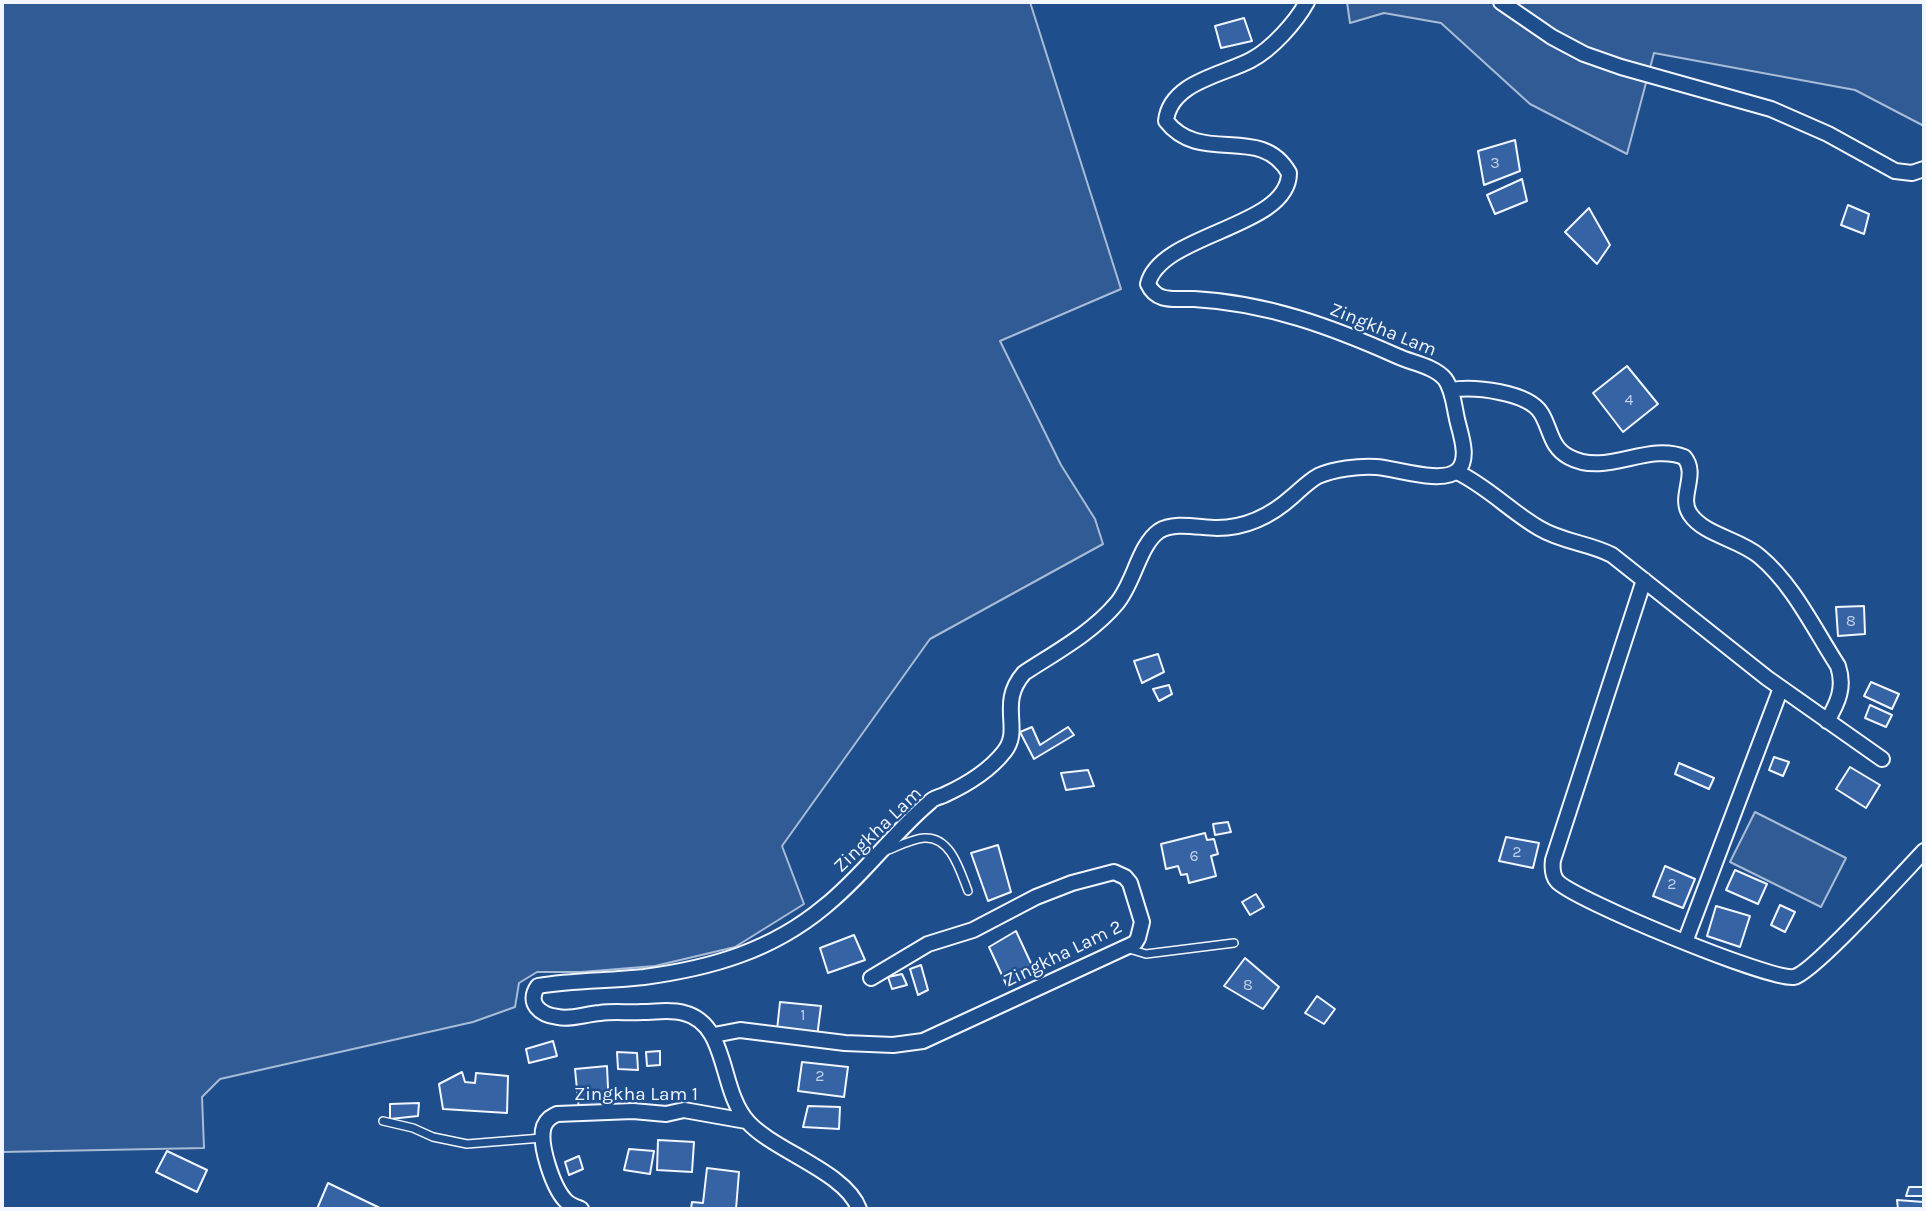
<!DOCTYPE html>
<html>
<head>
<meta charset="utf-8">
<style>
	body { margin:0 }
	#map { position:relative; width:1926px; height:1211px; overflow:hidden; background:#1f4e8c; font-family:Karla,sans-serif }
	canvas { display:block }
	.frame { position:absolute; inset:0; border:4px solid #f2f6ff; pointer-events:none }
</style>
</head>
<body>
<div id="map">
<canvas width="1926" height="1211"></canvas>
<div class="frame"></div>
</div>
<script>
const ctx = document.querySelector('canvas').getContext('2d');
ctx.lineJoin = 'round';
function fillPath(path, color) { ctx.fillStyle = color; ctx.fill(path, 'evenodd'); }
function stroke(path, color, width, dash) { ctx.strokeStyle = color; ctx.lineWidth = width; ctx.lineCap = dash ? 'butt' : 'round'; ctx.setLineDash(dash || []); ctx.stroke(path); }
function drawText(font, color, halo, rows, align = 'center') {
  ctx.font = font + ' Karla,sans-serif'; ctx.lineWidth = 5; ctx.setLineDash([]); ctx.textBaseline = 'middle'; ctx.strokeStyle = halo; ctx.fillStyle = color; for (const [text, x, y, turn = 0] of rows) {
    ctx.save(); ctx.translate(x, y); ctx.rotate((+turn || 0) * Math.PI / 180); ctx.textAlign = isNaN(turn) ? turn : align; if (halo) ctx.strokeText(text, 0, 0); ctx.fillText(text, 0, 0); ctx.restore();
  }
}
const green = new Path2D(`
	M2,2H1030L1121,289L1000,341L1061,465L1095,519L1103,544L930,639L782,846L804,904L735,947L655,966L581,972H537L519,983L515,1007L473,1022L220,1079L202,1097L204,1148L2,1152Z
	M1347,2H1924V126L1855,90L1654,53L1627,154L1530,104L1441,23L1384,13L1350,23Z
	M1755,812L1846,858L1821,907L1730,862Z`);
fillPath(green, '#305b95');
stroke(green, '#a8bbd7', 2);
const building = new Path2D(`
	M1244,18L1252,41L1221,48L1215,26Z
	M1515,140L1520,171L1484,185L1478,151Z
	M1522,179L1527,201L1495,214L1487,195Z
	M1848,205L1869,214L1864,234L1841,225Z
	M1589,208L1610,245L1597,264L1565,232Z
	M1627,366L1658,404L1623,432L1593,393Z
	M1864,606L1865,634L1838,636L1836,607Z
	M1158,654L1164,672L1142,683L1134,661Z
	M1871,682L1899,694L1892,709L1864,696Z
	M1169,685L1172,694L1159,701L1153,689Z
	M1870,705L1892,715L1886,727L1865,718Z
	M1032,727L1040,745L1068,727L1074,735L1034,759L1020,732Z
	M1774,757L1789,762L1783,776L1769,770Z
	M1679,763L1714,778L1709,789L1675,774Z
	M1850,767L1880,785L1866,808L1836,789Z
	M1088,770L1094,786L1066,790L1061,773Z
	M1228,822L1231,832L1215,835L1213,824Z
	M1205,833L1207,840L1214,839L1218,854L1211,856L1216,876L1189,883L1187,874L1181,875L1178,866L1166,869L1161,844Z
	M1506,837L1539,843L1533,868L1499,861Z
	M998,845L1011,892L988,901L971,853Z
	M1665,866L1695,879L1683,908L1653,896Z
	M1735,870L1767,884L1758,904L1726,890Z
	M1256,894L1264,907L1250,915L1242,902Z
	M1780,905L1795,912L1785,932L1771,925Z
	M1716,906L1750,916L1740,947L1707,936Z
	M1016,931L1035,972L1007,986L989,947Z
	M854,935L865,960L828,973L820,948Z
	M1245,958L1279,987L1263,1009L1224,986Z
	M921,965L928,990L918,995L910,969Z
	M902,974L907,985L892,989L888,977Z
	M1317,996L1335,1009L1324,1024L1305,1013Z
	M780,1002L821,1006L817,1037L777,1030Z
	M553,1041L557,1056L529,1063L526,1049Z
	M660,1051V1065L647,1066L646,1052Z
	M617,1052L637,1053L638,1070L618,1069Z
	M802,1062L848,1067L844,1097L798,1091Z
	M607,1066L609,1110H579L575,1069Z
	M462,1072L465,1082L475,1083L476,1073L508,1076L507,1113L443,1109L439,1084Z
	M419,1103L418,1116L390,1119V1104Z
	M808,1106L840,1107L839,1129L803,1127Z
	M658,1140L694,1142L692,1172L657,1170Z
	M629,1149L654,1151L650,1174L624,1170Z
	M167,1151L207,1170L197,1192L156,1172Z
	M579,1156L583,1169L569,1175L565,1162Z
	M707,1168L739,1172L736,1209H691L692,1202L703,1203Z
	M328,1183L382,1209H317Z
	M1909,1187H1924V1196H1906Z
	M1897,1200L1924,1202V1209H1898Z`);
fillPath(building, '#3563a3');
stroke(building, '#f2f6ff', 2);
const service = new Path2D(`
	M886,851C897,847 911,839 924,838C951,836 960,871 968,891
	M1126,948L1146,954L1234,943
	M383,1121L413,1128L433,1137L467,1144L542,1138`);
const minor = new Path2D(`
	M1501,2L1552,37L1584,54L1621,67L1771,109L1828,134L1895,171L1912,173L1924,169
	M1451,390C1474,386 1528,392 1541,413C1551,429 1550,447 1569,457C1606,477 1647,442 1684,457C1699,474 1678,497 1690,514C1704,535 1739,539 1759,556C1793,584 1814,629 1838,666C1845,687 1838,703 1827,721
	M1457,472C1488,487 1510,511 1539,528C1562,542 1589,543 1612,555L1767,678L1882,759
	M1644,580L1553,860C1552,868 1552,875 1557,881C1572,899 1771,981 1794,977C1813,973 1905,871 1924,851
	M1685,942L1781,688
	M714,1035L740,1030L845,1043L893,1045L923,1041L1135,943L1138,938L1142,922L1130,883L1125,877L1114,872L1072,883L1036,897L973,930L928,944L871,978
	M581,1209C576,1207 570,1205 566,1201C553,1188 538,1143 544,1126C547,1119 551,1117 557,1114L633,1111L666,1114L684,1110L746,1121
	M859,1209C846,1172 774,1151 748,1122C719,1091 729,1024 684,1013C670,1009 657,1012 642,1012C628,1013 614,1011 600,1013C586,1014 570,1020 558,1017C540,1015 526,1003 538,986C573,980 608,981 644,977C711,968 771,951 824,907C863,876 892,834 930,802C933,798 940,797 944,795C966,785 989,771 1004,752C1023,729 997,704 1024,673C1056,652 1092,633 1117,603C1134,583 1139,545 1159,531C1174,521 1200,528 1217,528C1246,528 1272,515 1293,496C1301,489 1309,481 1318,476C1334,469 1358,466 1376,467C1395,468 1443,485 1458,470C1470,458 1460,433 1457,419C1454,406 1453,390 1445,379C1434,366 1412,363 1397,356C1332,327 1267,303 1194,299C1177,298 1157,304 1148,284C1160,233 1289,228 1289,173C1261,123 1201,166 1166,121C1170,82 1223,75 1251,60C1272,49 1296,22 1307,2`);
stroke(service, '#f2f6ff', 10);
stroke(minor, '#f2f6ff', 18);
stroke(service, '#1f4e8c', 7);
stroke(minor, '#1f4e8c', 14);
drawText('16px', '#c3d1e8', null, [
	["3",1495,163],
	["4",1629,400],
	["8",1851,621],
	["2",1517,852],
	["6",1194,856],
	["2",1672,884],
	["8",1248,985],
	["1",803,1015],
	["2",820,1076]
]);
drawText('19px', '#f2f6ff', '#1f4e8c', [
	["Zingkha Lam",1383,330,22],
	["Zingkha Lam",878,830,-44],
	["Zingkha Lam 2",1063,954,-26],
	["Zingkha Lam 1",636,1095]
]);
</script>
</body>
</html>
